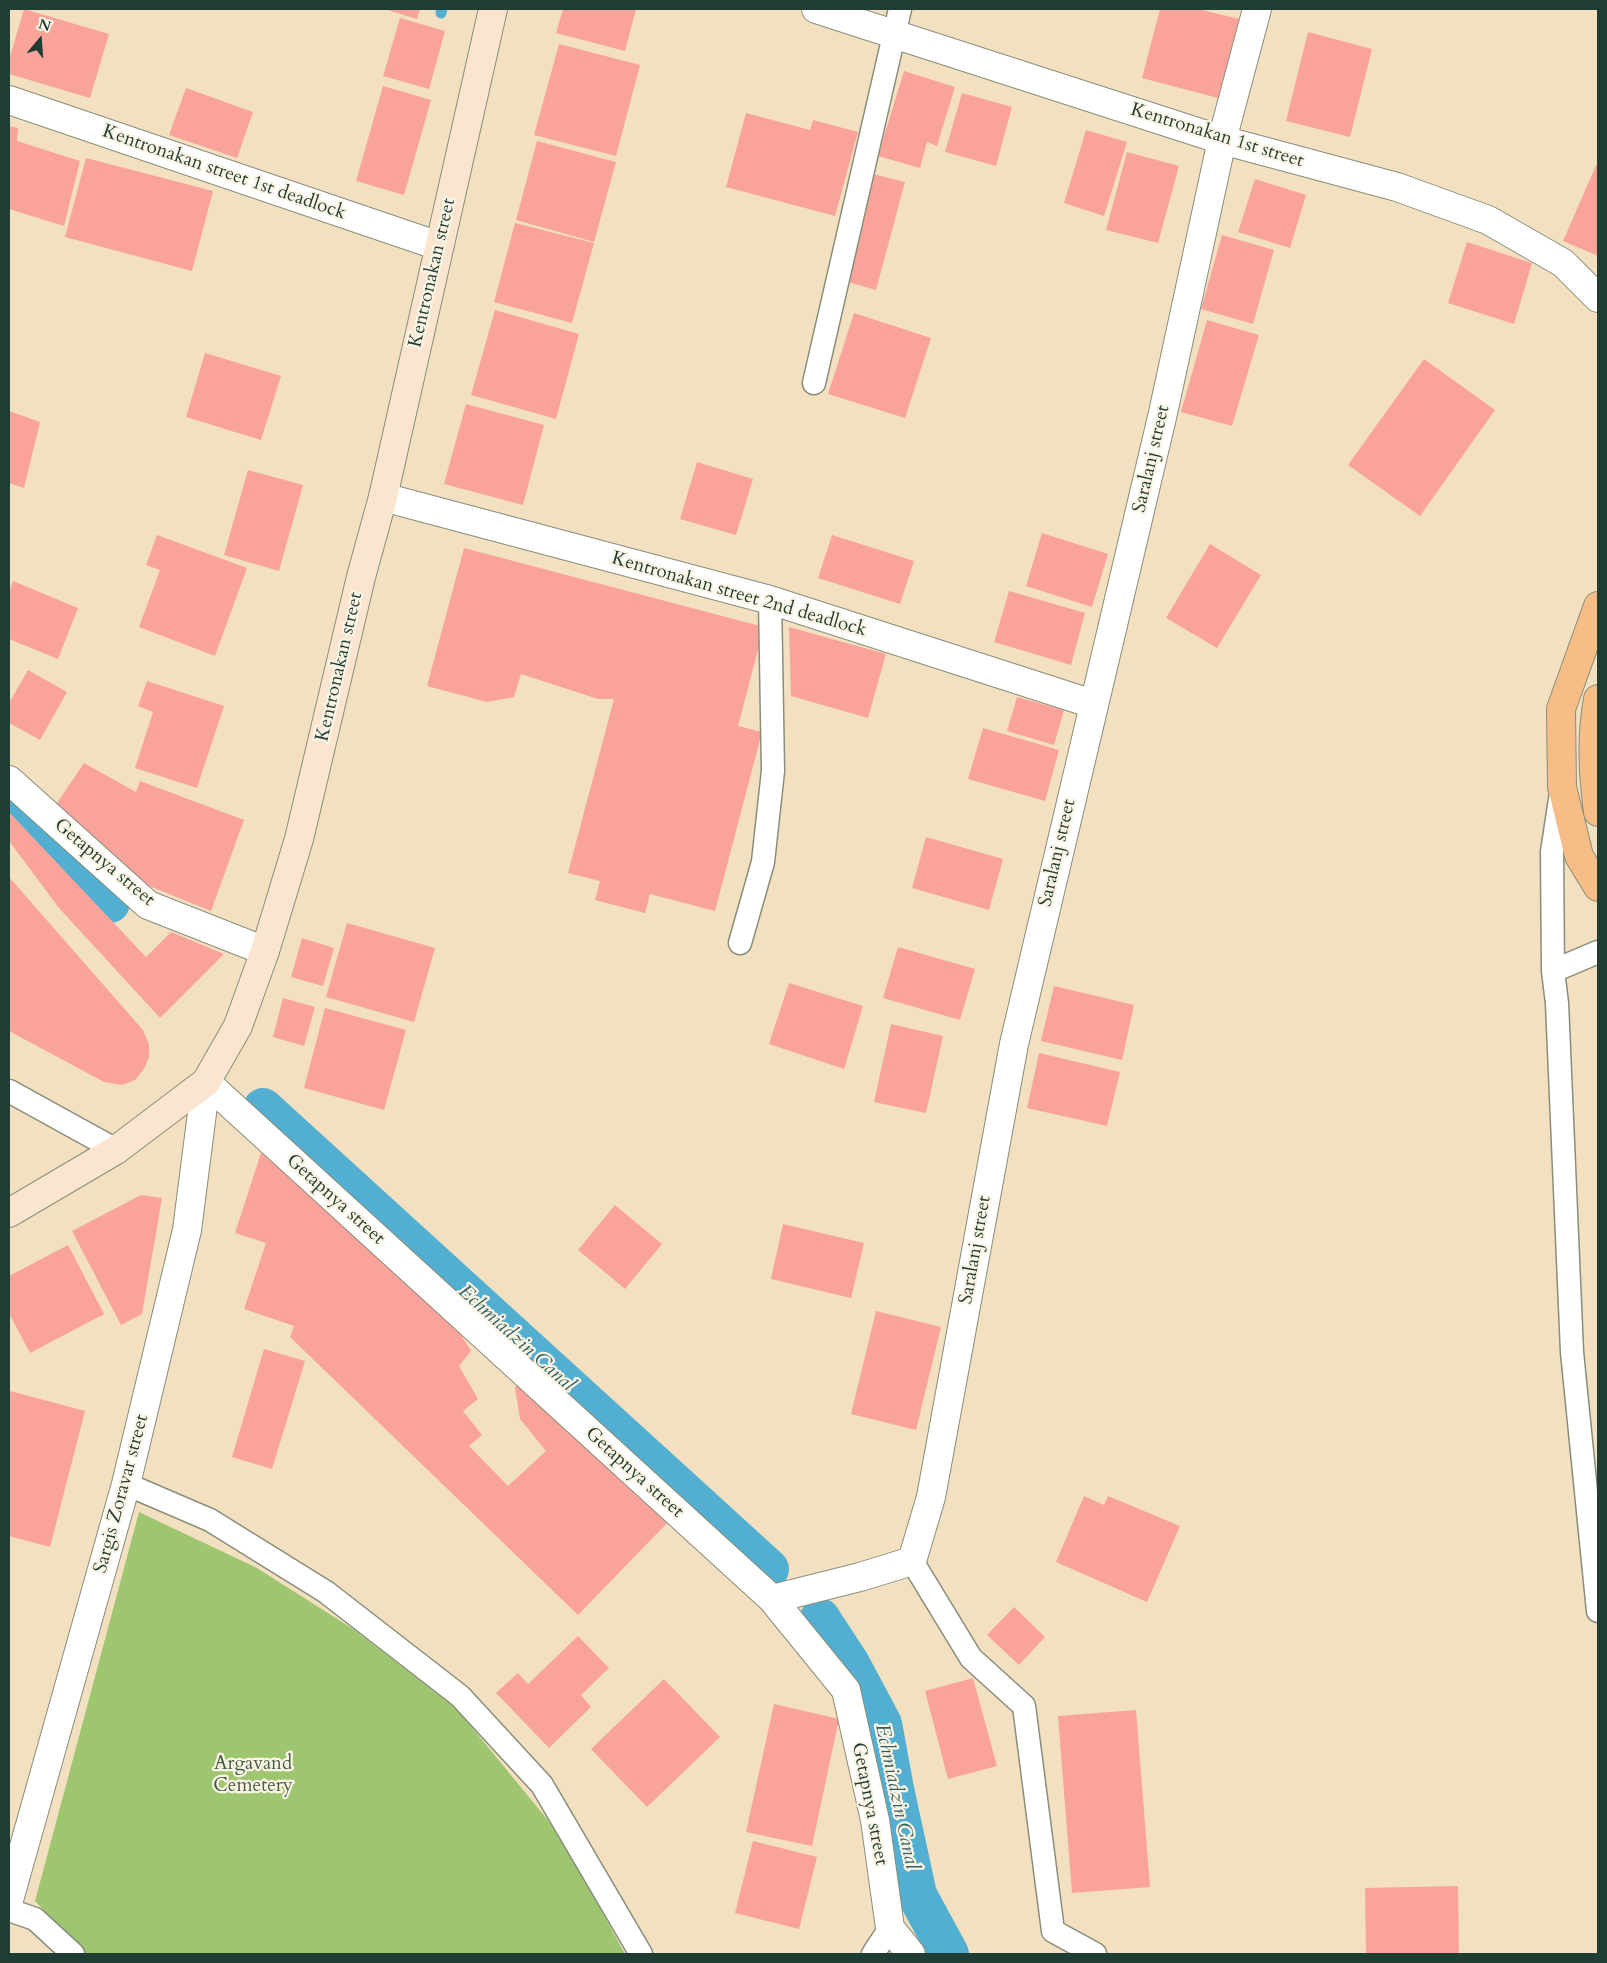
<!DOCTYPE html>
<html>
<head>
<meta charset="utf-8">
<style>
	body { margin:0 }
	#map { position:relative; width:1607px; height:1963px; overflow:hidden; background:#f2e0c1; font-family:Cardo,serif }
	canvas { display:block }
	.frame { position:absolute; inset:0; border:10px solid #1f3d34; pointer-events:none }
	.north { position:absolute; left:15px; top:15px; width:50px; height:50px; -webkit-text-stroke:4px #fcf5e5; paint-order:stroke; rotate:18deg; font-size:14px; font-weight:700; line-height:20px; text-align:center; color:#1f3d34 }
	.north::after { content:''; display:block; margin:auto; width:18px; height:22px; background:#1f3d34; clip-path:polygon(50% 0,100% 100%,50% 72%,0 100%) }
</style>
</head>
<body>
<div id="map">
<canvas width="1607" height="1963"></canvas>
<div class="frame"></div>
<div class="north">N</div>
</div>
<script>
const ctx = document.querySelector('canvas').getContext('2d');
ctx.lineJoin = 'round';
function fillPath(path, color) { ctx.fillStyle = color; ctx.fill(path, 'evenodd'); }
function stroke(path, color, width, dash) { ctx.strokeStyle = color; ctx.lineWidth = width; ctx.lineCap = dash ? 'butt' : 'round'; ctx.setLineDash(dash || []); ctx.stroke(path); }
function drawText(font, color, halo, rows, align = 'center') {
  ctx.font = font + ' Cardo,serif'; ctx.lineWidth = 4.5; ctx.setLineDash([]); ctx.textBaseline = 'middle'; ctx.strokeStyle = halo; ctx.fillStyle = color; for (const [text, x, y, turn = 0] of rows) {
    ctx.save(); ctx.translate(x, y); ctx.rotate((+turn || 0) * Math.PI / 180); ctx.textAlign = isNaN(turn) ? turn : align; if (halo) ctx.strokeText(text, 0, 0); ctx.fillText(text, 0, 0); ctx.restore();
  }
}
fillPath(new Path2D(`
	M139,1512L257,1568L353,1629L456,1708L560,1835L625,1954H86L35,1901Z`), '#9ec671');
stroke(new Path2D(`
	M441,13L442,9`), '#52afd1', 11);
stroke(new Path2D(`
	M9,801L110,903
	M263,1108L769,1569
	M820,1618L850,1664L882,1724L894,1789L917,1895L949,1954`), '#52afd1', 40);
fillPath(new Path2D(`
	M24,9L109,34L90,98L9,74V60Z
	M384,9H420L417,19Z
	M563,9H636L625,51L556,33Z
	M1160,9H1198L1239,19L1218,98L1142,78Z
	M400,18L445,31L429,89L383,76Z
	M1308,32L1372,49L1350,137L1286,121Z
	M559,44L640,65L616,156L534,135Z
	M904,71L955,87L937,146L927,142L920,168L878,156Z
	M383,86L431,100L404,195L356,181Z
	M186,88L253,112L237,158L169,135Z
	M962,93L1012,107L996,166L945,152Z
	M746,113L810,130L813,120L858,132L835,216L726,187Z
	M9,126L18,128L17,141L80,161L64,226L9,209Z
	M1086,130L1127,142L1104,216L1064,203Z
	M537,141L616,162L594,242L516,220Z
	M1127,152L1179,166L1158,243L1106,230Z
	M86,158L213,191L192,271L65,237Z
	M1598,161V256L1563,241Z
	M873,174L905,182L876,290L844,281Z
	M1255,179L1306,195L1290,248L1238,232Z
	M515,223L594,243L572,323L494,302Z
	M1222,235L1274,250L1253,324L1201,309Z
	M1467,242L1532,263L1514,324L1448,303Z
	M495,310L579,334L556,419L471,395Z
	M854,313L931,338L905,418L828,394Z
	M1207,320L1259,335L1232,426L1181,412Z
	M205,353L281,376L261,440L186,417Z
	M1424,359L1495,410L1420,516L1348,465Z
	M466,404L544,425L523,505L444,484Z
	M9,411L40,422L24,488L9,483Z
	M697,462L753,479L736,535L680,519Z
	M248,470L303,485L279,571L224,555Z
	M1042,533L1108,554L1092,607L1026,586Z
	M157,535L247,568L215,656L139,627L160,570L146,565Z
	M832,535L914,561L900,604L818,578Z
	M1210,544L1261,575L1217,648L1166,618Z
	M464,548L764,627L738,726L762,732L715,911L650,894L645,913L595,900L600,881L568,873L614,699H598L521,674L514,697L487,702L427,686Z
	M13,581L78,608L58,659L9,639V593Z
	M1009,591L1085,613L1071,665L994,642Z
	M789,627L886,654L868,718L791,696Z
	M28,670L67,692L40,740L9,723V703Z
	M147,681L224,706L197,788L135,768L153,712L138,706Z
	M1017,697L1064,710L1054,745L1007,731Z
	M983,728L1059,750L1045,801L968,779Z
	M84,763L136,792L140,781L244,820L211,911L132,879L55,806Z
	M9,812L146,957L171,932L224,954L160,1018L59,908L9,841Z
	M926,837L1003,859L989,910L912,888Z
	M9,877L143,1030L149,1045V1057L144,1069L135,1080L122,1085L104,1082L9,1031Z
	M347,923L435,948L414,1022L326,997Z
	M302,938L334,948L323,986L291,977Z
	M898,947L975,969L960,1020L883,998Z
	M789,983L863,1006L844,1069L769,1044Z
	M1054,986L1134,1005L1122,1060L1041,1041Z
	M283,998L315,1007L304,1046L273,1037Z
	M325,1008L406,1030L384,1110L304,1088Z
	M891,1024L943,1036L926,1113L874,1102Z
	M1039,1053L1120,1072L1107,1126L1027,1108Z
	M261,1153L446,1310L471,1351L459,1366L478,1399L463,1411L482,1435L469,1446L508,1486L546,1451L520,1419L515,1388L522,1379L671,1519L578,1615L290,1337L294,1326L244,1309L266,1243L235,1233Z
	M141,1195L162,1198L142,1314L121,1325L72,1231Z
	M615,1205L662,1244L625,1289L578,1250Z
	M783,1224L864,1243L851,1298L771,1279Z
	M68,1245L104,1314L30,1353L9,1313V1276Z
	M876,1311L941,1327L916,1430L851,1414Z
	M264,1349L305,1361L272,1469L232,1457Z
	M10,1391L85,1411L50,1547L9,1536Z
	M1084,1496L1104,1505L1108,1496L1180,1526L1147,1602L1056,1562Z
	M1014,1607L1045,1637L1019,1665L987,1635Z
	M578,1636L609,1668L581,1695L591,1707L549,1748L496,1693L518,1673L528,1684Z
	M973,1678L997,1766L948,1779L925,1691Z
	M664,1679L720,1737L647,1807L591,1749Z
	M774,1704L839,1719L812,1846L746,1832Z
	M1136,1710L1150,1887L1072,1893L1058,1716Z
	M753,1841L817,1857L799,1929L735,1913Z
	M1458,1886L1459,1954H1366L1365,1888Z`), '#faa39a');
const service = new Path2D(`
	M814,383L900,9
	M1561,793L1552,852L1553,971L1557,1003L1572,1352L1598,1611
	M740,943L763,862L773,771L770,600
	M1553,971L1598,952
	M9,1091L116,1150
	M126,1484L210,1520L326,1592L460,1696L542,1785L641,1954
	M912,1561L971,1658L1024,1706L1053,1931L1095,1954
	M9,1910L35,1919L73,1954
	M873,1954L890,1928`);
const minor = new Path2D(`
	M816,9L1222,140L1397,187L1488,220L1563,263L1598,298
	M9,100L439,246
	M383,497L770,600L1093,704
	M9,780L148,905L265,951
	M206,1082L772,1599L846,1690L875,1820L890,1928L911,1954
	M772,1599L860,1577L912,1561L931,1497L1014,1044L1163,413L1222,140L1257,9
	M9,1900L126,1484L187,1230L206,1082`);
const secondary = new Path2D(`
	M9,1213L116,1150L206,1082L238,1026L265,951L299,839L361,577L383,497L493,9`);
const trunk = new Path2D(`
	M1598,606L1561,709L1562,787L1579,856L1598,887
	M1598,699C1591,738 1593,773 1598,812`);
stroke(service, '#888e7a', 25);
stroke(minor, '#888e7a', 30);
stroke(secondary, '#888e7a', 30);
stroke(trunk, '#888e7a', 30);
stroke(service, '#fff', 22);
stroke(minor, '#fff', 28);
stroke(secondary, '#fbe5cf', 28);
stroke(trunk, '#f6be86', 28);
drawText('19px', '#1f3d34', '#fcf5e5', [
	["Kentronakan 1st street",1217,136,17],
	["Kentronakan street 1st deadlock",224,173,19],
	["Kentronakan street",433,273,-77],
	["Saralanj street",1152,459,-77],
	["Kentronakan street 2nd deadlock",739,595,16],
	["Kentronakan street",340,667,-77],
	["Saralanj street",1058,853,-77],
	["Getapnya street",104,863,40],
	["Getapnya street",335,1200,42],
	["Saralanj street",976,1250,-80],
	["Getapnya street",634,1473,42],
	["Sargis Zoravar street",122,1494,-75],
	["Getapnya street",869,1804,79]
]);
drawText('19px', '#3f5f43', '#fcf5e5', [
	["Argavand",253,1765],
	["Cemetery",253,1787]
]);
drawText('italic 20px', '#2e5f63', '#fcf5e5', [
	["Echmiadzin Canal",516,1339,42],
	["Echmiadzin Canal",896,1797,78]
]);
</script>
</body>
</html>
